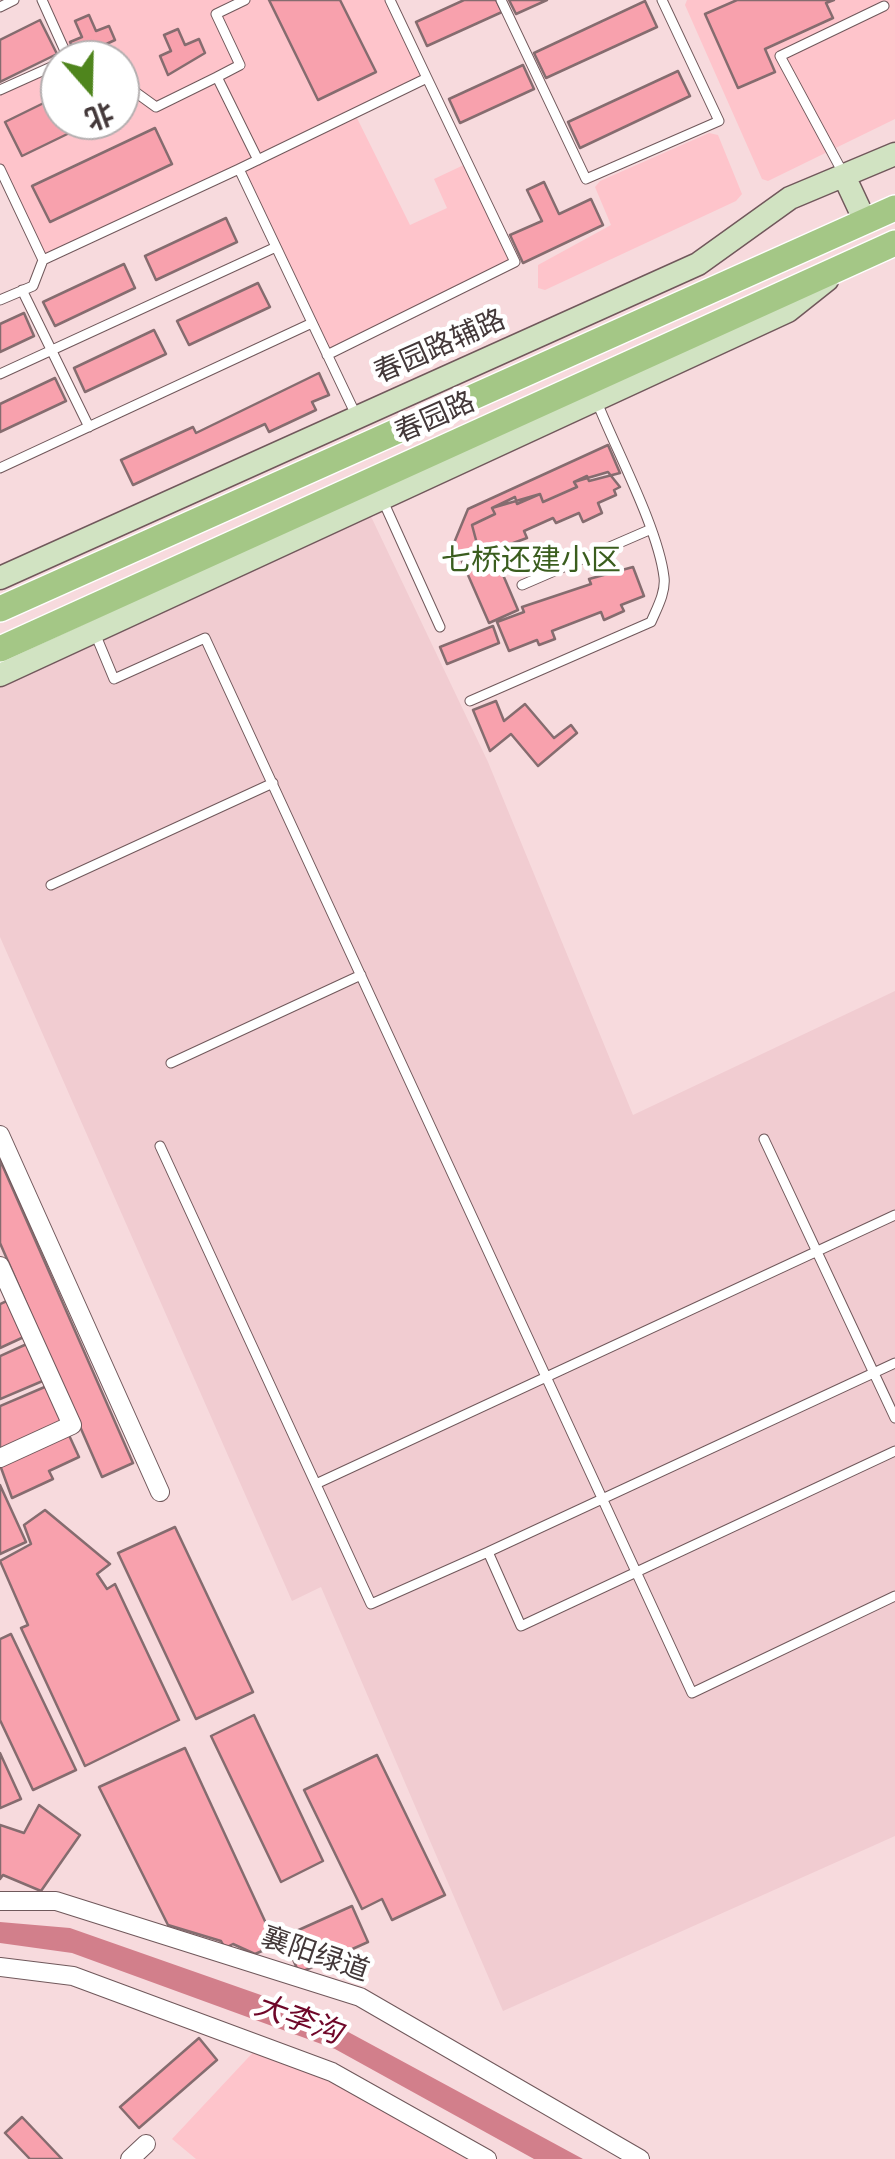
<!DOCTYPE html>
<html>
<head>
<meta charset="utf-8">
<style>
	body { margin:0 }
	#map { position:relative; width:895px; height:2159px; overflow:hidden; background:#f7dadd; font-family:Lora,"Noto Sans SC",serif }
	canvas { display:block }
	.north { position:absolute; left:40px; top:40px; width:100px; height:100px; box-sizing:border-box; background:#fff; border:2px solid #b4afb0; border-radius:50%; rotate:160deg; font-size:28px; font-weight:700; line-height:40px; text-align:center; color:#433839 }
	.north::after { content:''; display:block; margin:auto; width:35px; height:45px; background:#4f851d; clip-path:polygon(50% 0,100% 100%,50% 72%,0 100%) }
</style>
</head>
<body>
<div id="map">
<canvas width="895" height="2159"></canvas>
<div class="north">北</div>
</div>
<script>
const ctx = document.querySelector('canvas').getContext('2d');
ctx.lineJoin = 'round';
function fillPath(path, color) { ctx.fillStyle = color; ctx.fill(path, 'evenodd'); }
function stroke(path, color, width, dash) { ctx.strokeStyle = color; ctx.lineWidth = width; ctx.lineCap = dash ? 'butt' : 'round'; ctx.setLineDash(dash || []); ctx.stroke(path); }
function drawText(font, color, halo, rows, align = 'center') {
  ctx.font = font + ' Lora,"Noto Sans SC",serif'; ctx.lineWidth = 9; ctx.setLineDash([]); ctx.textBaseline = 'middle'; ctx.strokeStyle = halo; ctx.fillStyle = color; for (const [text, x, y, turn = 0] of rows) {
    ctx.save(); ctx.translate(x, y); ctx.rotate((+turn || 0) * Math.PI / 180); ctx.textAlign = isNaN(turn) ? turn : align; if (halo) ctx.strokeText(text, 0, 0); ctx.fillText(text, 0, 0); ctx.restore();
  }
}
fillPath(new Path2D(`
	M366,506L488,762L633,1115L895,991V1836L503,2011L321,1587L292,1601L0,937V675Z`), '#f1ccd1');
fillPath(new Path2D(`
	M42,0H390L427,78L355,114L410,225L447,208L434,179L468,163L515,261L327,355L238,170L41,263L0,171V90L60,63V120H120V60H66Z
	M687,0H895V119L768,181L762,179L685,5Z
	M709,133L718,135L742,194L736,201L545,290L538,288V265L611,225L595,187L600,181Z
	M260,2045L494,2159H196L172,2139Z`), '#fec4cb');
fillPath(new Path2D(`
	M0,1922L70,1928L315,2014L583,2159H534L335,2049L72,1953L0,1943Z`), '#d27f8b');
const building = new Path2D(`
	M269,0H340L376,72L318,100Z
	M464,0H496L502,12L427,46L416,22Z
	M509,0H547L516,14Z
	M737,0H834L826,3L833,18L765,49L775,72L738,88L705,14Z
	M645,1L657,27L546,78L534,53Z
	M89,15L96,31L109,26L115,40L102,46L104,50L78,60L70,42L82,37L75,21Z
	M40,20L57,54L0,82V40Z
	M178,29L185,45L199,39L205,53L168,75L160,56L171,51L164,35Z
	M523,65L534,89L460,123L449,99Z
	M678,71L690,96L580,148L568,122Z
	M60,95V120H86L88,124L22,156L5,122Z
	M155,128L172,164L50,222L32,186Z
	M544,182L559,214L591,199L603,225L523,263L510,235L542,221L527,190Z
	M226,218L237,242L156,280L145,256Z
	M124,264L135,288L55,326L43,302Z
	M258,283L270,307L189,345L177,321Z
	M24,313L34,336L0,352V324Z
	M154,330L166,354L85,392L74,368Z
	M319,373L329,395L312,402L316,410L269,432L265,424L133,485L121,460L193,427L196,433Z
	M55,378L66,401L0,432V404Z
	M608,445L620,473L589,481L587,476L574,482L577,487L543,502L540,494L517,504L515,497L492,508L495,514L472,525L480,555L492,549L518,610L489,623L454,543L468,509Z
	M608,472L620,487L614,490L616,495L598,503L602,513L583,522L579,513L556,523L553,518L524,531L527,538L480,555L472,525L495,514L492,508L540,494L543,502L577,487L574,482Z
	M633,567L644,596L621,605L624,611L604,620L601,612L552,631L555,639L539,645L537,640L509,651L497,622L524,612L522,607L591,584L589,579Z
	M493,626L499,643L447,664L440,647Z
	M496,701L504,721L525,704L554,738L571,725L577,733L538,766L511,734L490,751L473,710Z
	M0,1160L133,1463L102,1477L0,1243Z
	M9,1300L26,1336L0,1348V1304Z
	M29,1343L45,1380L0,1399V1356Z
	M47,1386L63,1423L0,1452V1406Z
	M68,1433L79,1457L49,1471L53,1479L12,1498L0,1465Z
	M0,1485L26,1542L0,1554Z
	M45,1510L110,1564L97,1574L107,1589L115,1584L179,1720L85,1766L21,1628L28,1625L0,1561L31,1544L24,1525Z
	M175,1527L253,1692L196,1719L118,1553Z
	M11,1634L76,1770L33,1790L0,1720V1639Z
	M254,1715L323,1861L281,1882L211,1736Z
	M185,1748L276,1945L255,1954L233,1944L225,1948L221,1941L168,1925L99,1787Z
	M0,1753L21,1799L0,1808Z
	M377,1755L445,1895L392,1920L382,1899L362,1909L304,1790Z
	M39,1805L80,1835L41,1891L3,1875L0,1879V1825L24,1833Z
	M352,1906L368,1942L299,1973L283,1937Z
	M199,2038L217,2060L139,2128L120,2107Z
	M22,2117L62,2159H30L5,2133Z`);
fillPath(building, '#f8a1ad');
stroke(building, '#856c6f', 2.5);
const lane = new Path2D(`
	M42,0L69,60
	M501,0L586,179L719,121L662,0
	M0,7L14,0
	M217,77L240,65L216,14L245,0
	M120,81L156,107L217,77L258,160
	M0,90L60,63
	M0,169L43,260L239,169L356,415
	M239,169L427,78L390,0
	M843,173L780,56L884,6
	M22,290L89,427
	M0,300L33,286L43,260
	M327,355L515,262L427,78
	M0,374L276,247
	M0,468L312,323
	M383,501L440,627
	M522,585L649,530
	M94,631L114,679L205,638L692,1693L895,1596
	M470,701L651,622C657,608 666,592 664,577C658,528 616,450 597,402
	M51,885L273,783
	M171,1063L361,975
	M764,1139L895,1418
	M160,1146L371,1604L488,1552L521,1626L895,1451
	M318,1483L895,1215
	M488,1552L895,1363`);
const street = new Path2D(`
	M0,1135L160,1492
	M0,1266L72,1425L0,1458
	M0,1901H56L360,1997L640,2159
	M0,1967L73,1976L332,2072L487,2159
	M130,2159L146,2144`);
const secondary = new Path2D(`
	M844,176L865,221
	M0,578L698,264L790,198L895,154
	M0,675L788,311L827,280`);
const primary = new Path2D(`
	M0,609L895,208
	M0,649L895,243`);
stroke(lane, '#70585b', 11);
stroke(street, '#70585b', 20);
stroke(secondary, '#70585b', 25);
stroke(primary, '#fff', 28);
stroke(lane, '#fff', 9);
stroke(street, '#fff', 18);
stroke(secondary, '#d1e3c2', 22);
stroke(primary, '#a4c786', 25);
drawText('28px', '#433839', '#fff', [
	["春园路辅路",440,347,-24],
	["春园路",435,418,-24],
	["襄阳绿道",315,1955,19]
]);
drawText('30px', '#3a5d1e', '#fff', [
	["七桥还建小区",531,561]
]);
drawText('italic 30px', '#6f0729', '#fff', [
	["大李沟",298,2020,20]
]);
</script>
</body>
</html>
